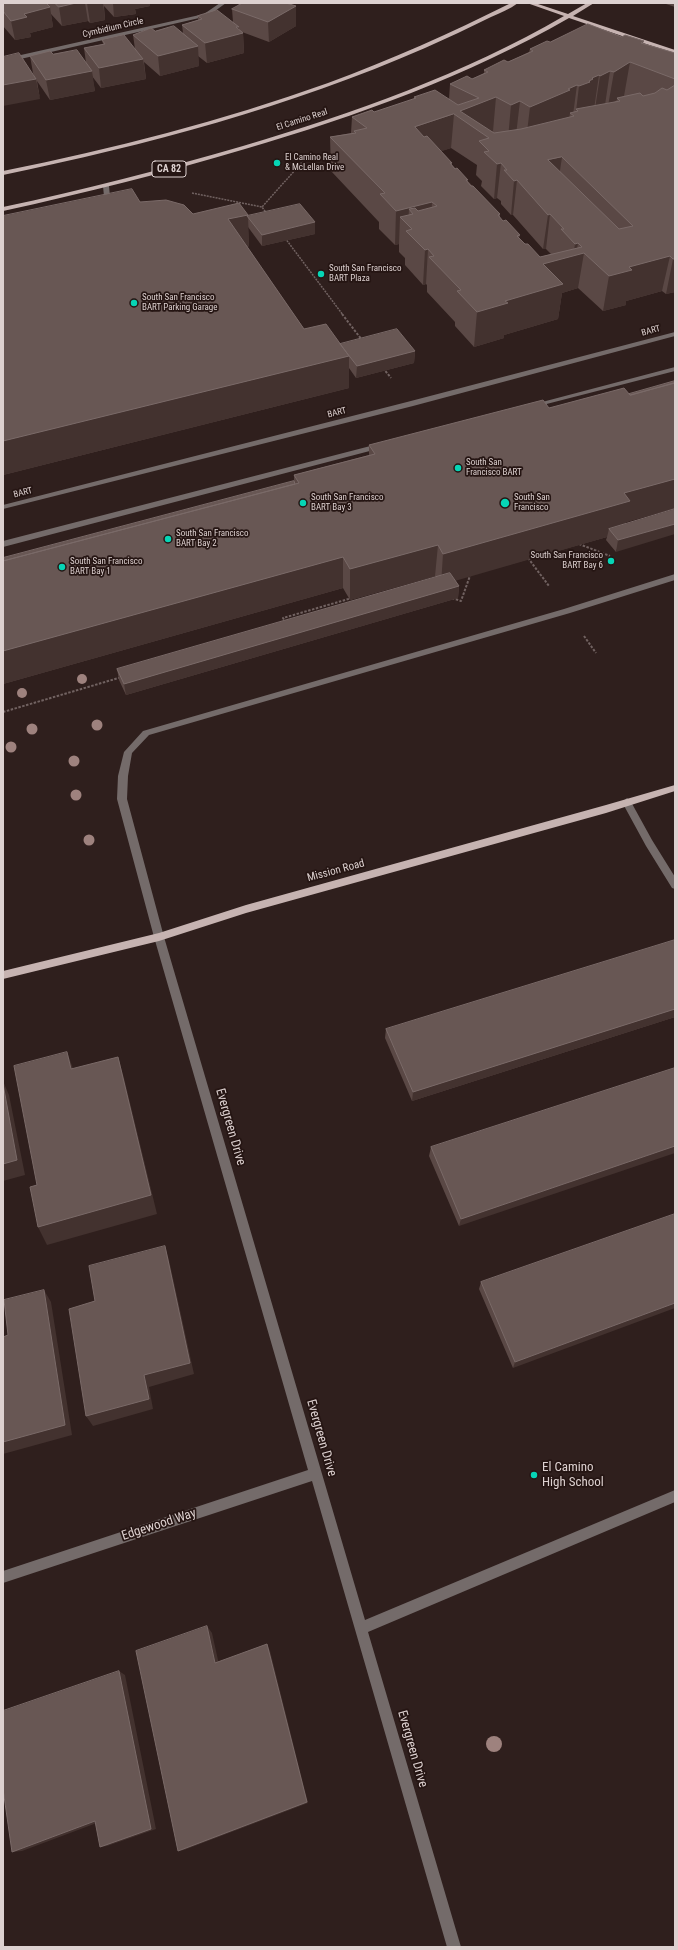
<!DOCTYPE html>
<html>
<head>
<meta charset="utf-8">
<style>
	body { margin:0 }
	#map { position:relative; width:678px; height:1950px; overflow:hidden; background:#2f1f1d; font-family:"Roboto Condensed",sans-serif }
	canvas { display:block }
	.frame { position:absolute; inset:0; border:4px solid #ddd1d0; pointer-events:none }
</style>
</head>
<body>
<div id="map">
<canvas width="678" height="1950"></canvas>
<div class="frame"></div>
</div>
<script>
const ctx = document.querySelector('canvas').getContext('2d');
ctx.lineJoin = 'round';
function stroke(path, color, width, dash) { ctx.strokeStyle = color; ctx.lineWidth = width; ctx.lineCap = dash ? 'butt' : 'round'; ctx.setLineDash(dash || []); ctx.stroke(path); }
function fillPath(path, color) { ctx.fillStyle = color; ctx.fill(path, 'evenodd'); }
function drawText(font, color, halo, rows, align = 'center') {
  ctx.font = font + ' "Roboto Condensed",sans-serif'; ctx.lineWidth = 3.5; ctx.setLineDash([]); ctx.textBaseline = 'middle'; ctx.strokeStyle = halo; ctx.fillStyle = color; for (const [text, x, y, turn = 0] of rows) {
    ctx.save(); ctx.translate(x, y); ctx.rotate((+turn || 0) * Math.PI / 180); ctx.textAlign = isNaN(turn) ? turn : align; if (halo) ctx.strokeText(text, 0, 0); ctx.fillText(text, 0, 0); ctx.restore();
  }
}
stroke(new Path2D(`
	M192,193L262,207
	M267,214L262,207L305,159
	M285,238L343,315`), '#716261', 1.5, [2, 1]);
stroke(new Path2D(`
	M342,314L362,340
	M383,368L391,378
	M579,544L610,556
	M528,558L549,586
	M452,598L461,601L471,573
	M286,623L283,618L352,598
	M584,636L596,653
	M3,712L122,677`), '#716261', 2, [2.5, 1.5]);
fillPath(new Path2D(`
	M220,3H226L208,16L3,63V59L204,14Z
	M106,184L109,186L111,207L108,209L105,207L103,186Z
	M675,332V336L413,406L3,509V505L407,402Z
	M675,367V371L531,408L527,406Z
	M382,443L386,445L385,447L3,547V541Z
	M675,574V580L570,613L149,735L132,753L128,776L127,799L164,937L365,1620L675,1490V1502L368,1632L461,1947H447L312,1481L3,1583V1571L308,1470L154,937L117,799L118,776L124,752L143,731L564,609Z
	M627,798L630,800L652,840L675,877V889L672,888L646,846L622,802Z`), '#746b6a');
fillPath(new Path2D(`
	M511,3H518C510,9 500,13 491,17C469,28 447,38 425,48C290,107 147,145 3,175V171C113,149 222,121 328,83C390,60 451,33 511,3Z
	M527,3H535L568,14L587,3H594L573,16L675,50V54L569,18C468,76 357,116 245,149C165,173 85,193 3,211V207C84,190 164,169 243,146C354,113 464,74 564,16Z
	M675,785V791L606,813L246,913L159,941L3,979V971L159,933L246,905L606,805Z`), '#c6b3b1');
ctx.fillStyle = '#9e827e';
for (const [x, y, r] of [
	[82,679,5],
	[22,693,5],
	[97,725,5.5],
	[32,729,5.5],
	[11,747,5.5],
	[74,761,5.5],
	[76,795,5.5],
	[89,840,5.5],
	[494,1744,8]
]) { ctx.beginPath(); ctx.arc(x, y, r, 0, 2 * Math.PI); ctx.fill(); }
fillPath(new Path2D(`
	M3,3H150V6L135,9L136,14L114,17L104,6L105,20L90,23L88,21L62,26L51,14L53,27L30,33L31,37L15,40L3,26Z
	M238,3H286L296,26L269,42L242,32L243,33L244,53L207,63L198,56L199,66L160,76L144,62L146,79L101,88L92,76L95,91L50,100L37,81L40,99L33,73L30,56L53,54L86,63L84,48L103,44L102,40L135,49L133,35L155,31L183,33L182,25L198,20V16L233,22L232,9L239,6Z
	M663,3H675V7Z
	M622,37L644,41L643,43L675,53V292L666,294L662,291L626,301V305L603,311L578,288L562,293L558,319L504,335V338L474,347L455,326V322L427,292V285L426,284L423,285L405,265V258L399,252V244L395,245L379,229V222L331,171L330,137L351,133L352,117L374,112L414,99V97L449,99L450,84L472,79L484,73V70L508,62L529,52L530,49L550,42ZM451,148L477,165L476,175L482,181L481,186L494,199L497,198L501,201V204L511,215H513L543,249H546L551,254L540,257L525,244L519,238L520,235L503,221L500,218V214L452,165V163L441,151Z
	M140,202L193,214L248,216L315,234L262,246L248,227L249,246L247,247L304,329L340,344L415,351L414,363L356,378L349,368V388L3,475V216Z
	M675,381V508L626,522L616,552L606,540L607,537L455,580L459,586L458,598L126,695L119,680L117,669L436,577L435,576L350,600L343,588L3,684V558L294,481V475L369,455V445L549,408L629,394Z
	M675,940V1017L412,1101L385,1038L386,1029Z
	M675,1068L459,1226L429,1156L431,1147Z
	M675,1214L513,1368L479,1289L481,1282Z`), '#5a4845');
fillPath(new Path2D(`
	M76,3H85L88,21L62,26L59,7Z
	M87,3H103L105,20L90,23Z
	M113,3H150V6L135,9L136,14L114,17Z
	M296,6V26L269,42L268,22Z
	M50,7L53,27L30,33L31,37L15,40L11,21L24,14Z
	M236,27H239V34L243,33L244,53L207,63L205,43Z
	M198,46L199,66L160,76L158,56Z
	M143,59L146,79L101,88L99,68Z
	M630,62L624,96L618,99L617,98V100L608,106L614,72Z
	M92,71L95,91L50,100L46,80Z
	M610,71L605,105L595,109L600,76Z
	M599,75L594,109L578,111L576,109L575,120L579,86L589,81L592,78Z
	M36,79L40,99L3,106V85Z
	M577,85L573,115L570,113L569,120L526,141L530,107Z
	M496,97L493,131L484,135L460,111Z
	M520,101L516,135L508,139L511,105Z
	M454,114L451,148L413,161L415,127Z
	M562,157L557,191L548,160Z
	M501,163L497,198L494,199L497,164Z
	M517,180L513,215H511L514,181Z
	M432,202L430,236L413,214L409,209L408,225L400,217L399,244L395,245L396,211Z
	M550,214L546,249H543L548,215Z
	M248,215L249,246L231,250L228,219Z
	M315,222V234L262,246V235Z
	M578,243L576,255L584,253L578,288L562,293L558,319L504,335V338L474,347L477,312L505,301L543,264L573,256L575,244Z
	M428,249L426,284L423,285L425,250Z
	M670,256L662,291L626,301V305L603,311L609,276L629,267Z
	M673,259H675V292L666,294Z
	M415,351L414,363L356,378L357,366Z
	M349,356V388L3,475V441Z
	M675,479V508L626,522L624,532L609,529L607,537L441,585L443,554L624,493Z
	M675,524V534L616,552L618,540Z
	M438,545L435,576L350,600V569Z
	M343,557V588L3,684V651Z
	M459,586L458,598L126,695L124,684Z
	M675,1009V1017L412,1101L413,1092Z
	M67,1052L75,1074L71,1069Z
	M118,1057L124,1078L157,1214L47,1245L38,1227Z
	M3,1081L9,1095L25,1175L3,1181Z
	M675,1146V1153L459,1226L461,1219Z
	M165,1246L169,1260L194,1374L149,1387L153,1409L93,1426L86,1416L144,1375Z
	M44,1290L51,1302L72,1435L3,1454V1442Z
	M675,1303V1308L513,1368L515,1362Z
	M207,1626L212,1633L220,1669L215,1663Z
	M267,1644L270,1651L308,1803L184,1850L178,1851Z
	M119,1671L125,1675L156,1829L107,1846L100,1847Z
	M95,1821H102L22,1851L12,1852Z`), '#43322f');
const building = new Path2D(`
	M3,3H46L50,7L24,14L27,17L11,21L3,11Z
	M55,3H76L59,7Z
	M243,3H286L296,6L268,22L232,9Z
	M217,10L239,27H236L243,33L205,43L182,25L202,19L198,16Z
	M588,24L622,37L625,35L644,41L641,43L675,53V79L630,62L614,72L610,71L600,76L599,75L592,78L593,79L589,81L590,82L579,86L577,85L568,89L570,90L530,107L520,101L511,105L496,97L460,111L494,133L521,129L574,116L570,113L578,111L576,109L620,101L617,98L640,93L643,96L655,93L662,88L667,90L675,85V259H673L670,256L629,267L632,270L609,276L584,253L543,264L563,284L505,301L508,303L477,312L457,291L461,290L429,257L434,256L428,249L425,250L406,231L412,229L400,217L413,214L409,209L415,208L418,211L437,206L432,202L396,211L380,194L385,193L330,137L356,133L354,131L367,128L352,117L372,110L374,112L416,98L414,97L435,90L458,105L479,98L450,84L467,76L472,79L488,72L484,70L504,60L508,62L533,51L530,49L547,41L550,42ZM454,114L489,138L479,141L489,151L484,152L497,164L501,163L507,170H504L514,181L517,180L548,215L550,214L564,229H561L575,244L578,243L582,247L540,257L528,244H525L517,236L520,235L506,220L503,221L498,215L500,214L473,186H471L466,180H468L457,168L455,169L450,163H452L427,136L424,137L415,127ZM562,157L633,226L619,229L548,160Z
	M174,26L198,46L158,56L133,35L151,28L155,31Z
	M124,35L143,59L99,68L84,48L105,44L102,40Z
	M77,50L92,71L46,80L30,56L50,51L53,54Z
	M19,53L36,79L3,85V57Z
	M132,189L140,202L166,200L184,205L193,214L239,203L248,215L228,219L304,329L326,324L349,356L3,441V216Z
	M300,204L315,222L262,235L247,216Z
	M397,329L415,351L357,366L340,344Z
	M675,381V383L630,395L629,394Z
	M675,383V479L624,493L630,501L443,554L438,545L350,569L343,557L3,651V561L299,483L294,475L375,454L369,445L543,400L549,408L624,388L630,395Z
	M294,481L295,484L3,561V558Z
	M675,509V524L618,540L609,529Z
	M450,573L459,586L124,684L117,669Z
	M675,940V1009L413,1092L386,1029Z
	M67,1052L71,1069L118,1057L151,1195L38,1227L30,1187L37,1185L14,1066Z
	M675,1068V1146L461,1219L431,1147Z
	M3,1084L17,1160L3,1164Z
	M675,1214V1303L515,1362L481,1282Z
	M165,1246L190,1363L144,1375L149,1399L86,1416L69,1309L95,1301L89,1266Z
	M44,1290L65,1425L3,1442V1337L8,1335L4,1300Z
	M207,1626L215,1663L267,1644L307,1802L178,1851L136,1651Z
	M119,1671L151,1829L100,1847L95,1821L12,1852L3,1789V1711Z`);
fillPath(building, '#685754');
stroke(building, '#7a6a68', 1);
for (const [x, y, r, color] of [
	[277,163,4,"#06d5b6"],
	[321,274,4,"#06d5b6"],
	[134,303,4,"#06d5b6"],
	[458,468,4,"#06d5b6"],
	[303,503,4,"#06d5b6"],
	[505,503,5,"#06d5b6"],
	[168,539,4,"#06d5b6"],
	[611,561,4,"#06d5b6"],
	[62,567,4,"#06d5b6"],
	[534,1475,4,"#06d5b6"]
]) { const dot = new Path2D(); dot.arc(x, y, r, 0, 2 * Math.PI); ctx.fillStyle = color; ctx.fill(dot); stroke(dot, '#251513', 1.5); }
drawText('9px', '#ddd1d0', '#251513', [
	["Cymbidium Circle",113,28,-13],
	["El Camino Real",302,120,-18],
	["BART",651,331,-15],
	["BART",337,413,-14],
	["BART",23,493,-14]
]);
drawText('9px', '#ddd1d0', '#251513', [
	["El Camino Real",285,158],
	["& McLellan Drive",285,168],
	["South San Francisco",329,269],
	["BART Plaza",329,279],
	["South San Francisco",142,298],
	["BART Parking Garage",142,308],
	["South San",466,463],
	["Francisco BART",466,473],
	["South San Francisco",311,498],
	["BART Bay 3",311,508],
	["South San",514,498],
	["Francisco",514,508],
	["South San Francisco",176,534],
	["BART Bay 2",176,544],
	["South San Francisco",603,556,"right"],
	["BART Bay 6",603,566,"right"],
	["South San Francisco",70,562],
	["BART Bay 1",70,572]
], 'left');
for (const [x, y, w] of [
	[169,169,34]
]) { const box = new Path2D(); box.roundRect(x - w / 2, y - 8, w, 16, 3); ctx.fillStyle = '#251513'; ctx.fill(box); stroke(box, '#ddd1d0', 1); }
drawText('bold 10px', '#ddd1d0', null, [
	["CA 82",169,169]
]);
drawText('11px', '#ddd1d0', '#251513', [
	["Mission Road",336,871,-15]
]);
drawText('13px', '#ddd1d0', '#251513', [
	["Evergreen Drive",230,1127,74],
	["Evergreen Drive",321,1438,74],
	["Edgewood Way",159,1525,-18],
	["Evergreen Drive",412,1749,74]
]);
drawText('13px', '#ddd1d0', '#251513', [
	["El Camino",542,1468],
	["High School",542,1483]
], 'left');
</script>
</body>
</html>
